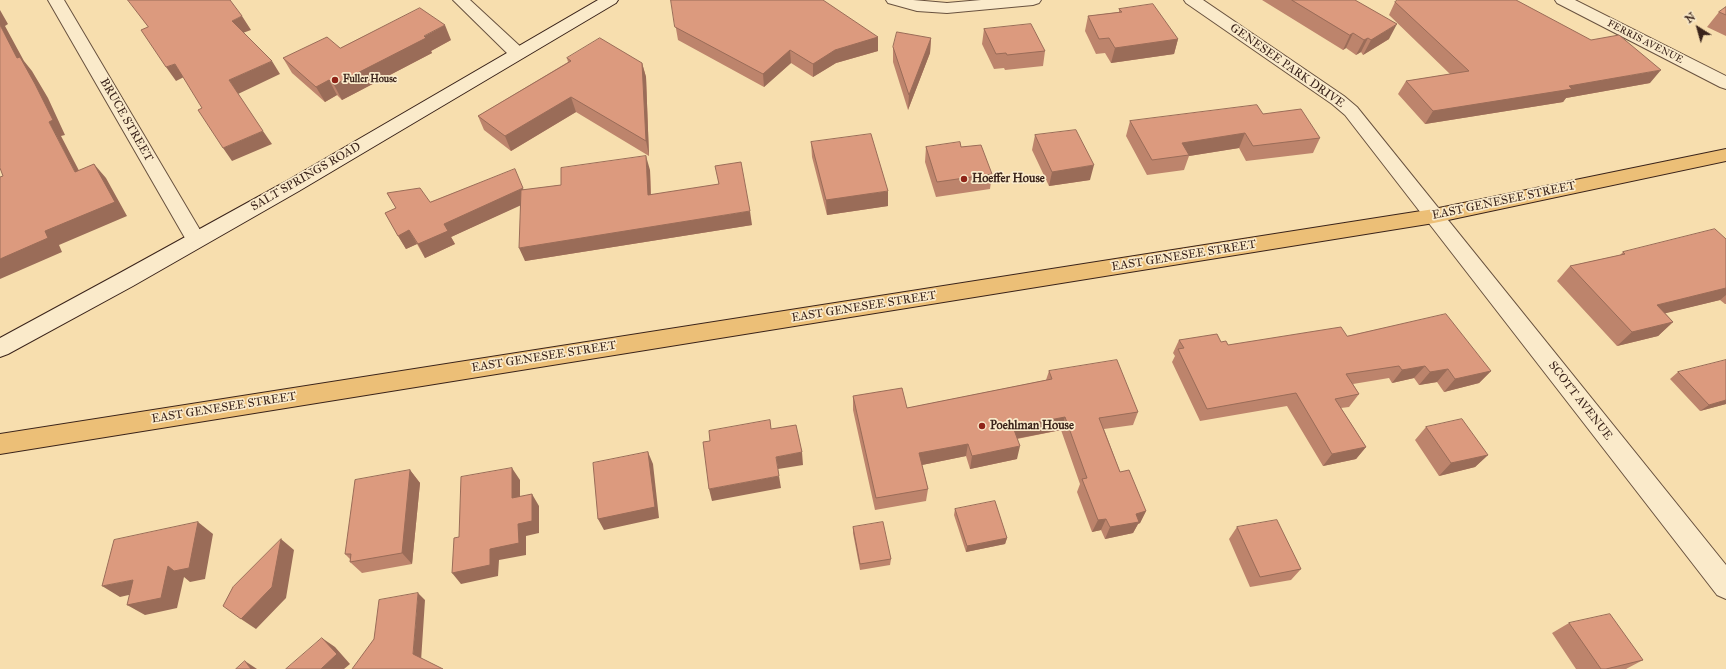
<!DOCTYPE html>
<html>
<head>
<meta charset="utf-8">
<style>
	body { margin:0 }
	#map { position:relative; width:1726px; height:669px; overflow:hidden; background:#f7deae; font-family:"IM FELL Great Primer",serif }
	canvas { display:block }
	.north { position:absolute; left:1678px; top:8px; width:40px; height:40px; -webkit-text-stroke:3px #faeaca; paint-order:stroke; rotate:323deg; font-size:11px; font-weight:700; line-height:16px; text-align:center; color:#3a231a }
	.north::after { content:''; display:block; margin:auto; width:14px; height:18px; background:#3a231a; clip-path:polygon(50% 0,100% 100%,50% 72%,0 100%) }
</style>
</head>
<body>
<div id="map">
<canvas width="1726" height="669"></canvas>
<div class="north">N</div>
</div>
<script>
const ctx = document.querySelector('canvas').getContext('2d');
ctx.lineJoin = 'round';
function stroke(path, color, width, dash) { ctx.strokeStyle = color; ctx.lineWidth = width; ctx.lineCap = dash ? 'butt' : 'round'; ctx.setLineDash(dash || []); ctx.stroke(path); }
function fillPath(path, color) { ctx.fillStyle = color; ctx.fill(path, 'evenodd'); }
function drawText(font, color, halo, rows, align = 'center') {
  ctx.font = font + ' "IM FELL Great Primer",serif'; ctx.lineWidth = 3.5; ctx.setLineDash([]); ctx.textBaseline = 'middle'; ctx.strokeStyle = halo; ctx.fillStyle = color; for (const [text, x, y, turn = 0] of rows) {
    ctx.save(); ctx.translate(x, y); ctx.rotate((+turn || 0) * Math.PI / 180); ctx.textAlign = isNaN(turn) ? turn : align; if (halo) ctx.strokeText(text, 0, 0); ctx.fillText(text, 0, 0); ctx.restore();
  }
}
const street = new Path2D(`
	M48,0H64L203,235L206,240L203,245L196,248L189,245Z
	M453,0H470L523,49L526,53L523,57L517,58L511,57Z
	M886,0H913L947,3L981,0H1041L1039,3L1033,5L947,13L917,11L888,3Z
	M1184,0H1203L1344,96L1357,107L1726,565V599L1717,595L1345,115L1332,104L1186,3Z
	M1555,0H1575L1726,76V89L1720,87L1557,3Z`);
const secondary = new Path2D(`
	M598,0H618L616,3L299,191L133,286L8,354L0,357V338L118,274L285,182Z`);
const primary = new Path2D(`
	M1726,149V161L1434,223L0,454V434L1434,209Z`);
stroke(street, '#69523f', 2);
stroke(secondary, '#3a231a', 2);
stroke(primary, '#3a231a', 2);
fillPath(street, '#faeaca');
fillPath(secondary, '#faeaca');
fillPath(primary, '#ecbf77');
fillPath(new Path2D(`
	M671,0L878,37V51L836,63L813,77L791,63L764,87L678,40Z
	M1262,0H1355L1389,39L1363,55L1361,52L1356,55L1346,48L1343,50Z
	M1395,2L1650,83L1566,98L1563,102L1425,124L1398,94L1406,81L1450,74L1389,15Z
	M1726,7V36L1707,27L1719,12Z
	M1119,9L1178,39L1174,54L1111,63L1105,53L1096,54L1085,31L1088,16L1119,12Z
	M984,29L1045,51L1043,66L1005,70L1004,68L994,69L982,44Z
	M931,38L930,53L908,110L893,62V47Z
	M451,40L431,51L432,53L342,100L337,95L325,102L292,73L283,58L340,48Z
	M567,58L642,63L646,77L649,156L576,112L511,151L484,130L478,116L568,62Z
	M1263,114L1320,138L1313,153L1246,161L1239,148L1189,156L1184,170L1147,175L1126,136L1130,121Z
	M1035,135L1090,180L1049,186L1032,150Z
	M811,142L888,206L827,215L812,157Z
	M926,147H961L992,174L990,189L936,197L925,162Z
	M650,170L651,194L752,225L525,261L520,205L451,237L455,244L425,258L417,244L406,249L385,213L396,208L387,193L430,202L561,185Z
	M1726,239V304H1725L1720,300L1665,313L1673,322L1658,336L1617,346L1557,281L1570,266L1620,255L1623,252Z
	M1347,336L1491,371L1479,383L1444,392L1437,382L1419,385L1414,378L1392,383L1389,378L1353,384L1359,394L1349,407L1341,408L1366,447L1356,459L1323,466L1287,406L1200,421L1172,362L1175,356L1173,353L1179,340L1221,342L1228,345Z
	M1049,371L1138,412L1133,425L1104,429L1120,472L1146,511L1140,523L1138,524L1133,533L1105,539L1101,530L1092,532L1077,492L1080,484L1061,430L1017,439V459L970,469L966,456L922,465L928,489L926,501L875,510L853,410V396L907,408L1046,380Z
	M1678,372L1726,404L1700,411L1670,379Z
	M1426,427L1488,455L1475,467L1439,476L1415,440Z
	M410,470L420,483L412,564L362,573L350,562V559L345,554Z
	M955,509L1007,538L1005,544L966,552L954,515Z
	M853,527L891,559L890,565L860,570L853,533Z
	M1237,527L1301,569L1291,580L1250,587L1229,539Z
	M1569,623L1643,660L1626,669H1576L1552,633Z`), '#bd846c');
fillPath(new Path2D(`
	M0,10L8,24L5,26L24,61L32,71L48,98L65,135L61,136L87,186L75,172L49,122L0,25Z
	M242,16L251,30L240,34L232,21Z
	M1397,24L1389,39L1363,55L1371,40Z
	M445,25L451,40L431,51L432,53L342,100L334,85Z
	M1353,33L1346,48L1343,50L1350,35Z
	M878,37V51L836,63L813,77V64L835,50Z
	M931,38L930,53L908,110L909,95Z
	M1368,38L1361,52L1356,55L1364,40Z
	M1178,39L1174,54L1111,63L1115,48Z
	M790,50L791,63L764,87L763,74Z
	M272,61L280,74L238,94L229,80Z
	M642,63L646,77L649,156L646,141Z
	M175,64L184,77L176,81L166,67Z
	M1661,70L1650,83L1566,98L1563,102L1425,124L1433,111L1569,86Z
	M329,80L337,95L325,102L316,87Z
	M571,97L576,112L511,151L505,136Z
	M263,131L272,144L232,161L223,148Z
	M1245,133L1239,148L1189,156V155L1182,143Z
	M646,156L650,170L651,208L648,195Z
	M94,164L106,178L127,216L59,245L62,252L0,279V259L45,231Z
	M1094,165L1090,180L1049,186L1052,172Z
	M523,188L528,202L451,237L455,244L425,258L418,244L444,224Z
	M888,191V206L827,215L826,200Z
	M750,211L752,225L525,261L519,248Z
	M409,230L417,244L406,249L398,236Z
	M1726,288V295L1720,300L1642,319L1657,305Z
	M1673,322L1658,336L1617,346L1632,332Z
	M1425,366L1414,378L1392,383L1402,370Z
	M1448,369L1437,382L1419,385L1430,372Z
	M1491,371L1479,383L1444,392L1455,379Z
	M1726,400V404L1700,411L1709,405Z
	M1065,417L1061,430L1009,440L1013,427Z
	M968,444L966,456L917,466L919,453Z
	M1020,446L1017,459L970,469L972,456Z
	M1366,447L1356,459L1323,466L1332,454Z
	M648,452L653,464L659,518L604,530L598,519Z
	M802,452L803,465L778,469L776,457Z
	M1488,455L1475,467L1439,476L1451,463Z
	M512,468L520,480V510L512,498Z
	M410,470L420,483L412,564L402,553Z
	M779,476L781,488L712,501L709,489Z
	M532,494L539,506V533L526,536V555L499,560L498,576L461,584L452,573L490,549L518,524Z
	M1146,511L1140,523L1138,524L1133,533L1105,539L1110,527L1136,514Z
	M1106,519L1101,530L1092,532L1098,520Z
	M198,522L213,534L205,579L190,582L184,577L177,608L145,615L127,605L168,566Z
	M1007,538L1005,544L966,552L967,546Z
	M281,539L294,550L286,598L256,629L241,619Z
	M133,580L150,590L120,597L102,586Z
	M418,593L425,600L421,661L413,654Z
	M322,638L335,647L350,664L344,669H321Z
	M245,661L257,669H251Z`), '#9a6c58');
const building = new Path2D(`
	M128,0H230L242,16L232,21L272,61L229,80L263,131L223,148L198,110L202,108L175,64L166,67L141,30L148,27Z
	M671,0H823L878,37L835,50L813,64L790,50L763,74L675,27Z
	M1292,0H1355L1397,24L1371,40L1368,38L1364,40L1353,33L1350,35Z
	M1398,0H1516L1591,40L1619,35L1661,70L1569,86L1572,89L1433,111L1406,81L1469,71L1395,2Z
	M1153,4L1178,39L1115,48L1109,38L1099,39L1088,16L1122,12L1119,9Z
	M1726,7V15L1719,12Z
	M420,8L445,25L424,36L426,38L334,85L329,80L316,87L283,58L327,37L340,48Z
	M1031,24L1045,51L1007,55L1006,53L996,54L984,29Z
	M0,25L17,58L20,57L35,84L53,120L49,122L75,172L94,164L115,202L45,231L48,238L0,259V177L3,176L0,168Z
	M897,32L931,38L909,95L893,47Z
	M600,38L642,63L646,141L571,97L505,136L478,116L571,61L567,58Z
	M1257,105L1263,114L1301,109L1320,138L1253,146L1245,133L1182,143L1189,155L1152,160L1130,121Z
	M1076,130L1094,165L1052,172L1035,135Z
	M871,134L888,191L826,200L811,142Z
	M960,142L961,147L981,145L992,174L937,182L926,147Z
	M646,156L648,195L719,184L715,166L741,162L750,211L519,248L521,190L561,185V168Z
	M515,169L523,188L444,224L448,231L418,244L409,230L398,236L385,213L396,208L387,193L420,188L430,202Z
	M1715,229L1726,239V288L1657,305L1673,322L1632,332L1570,266L1625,254L1623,252Z
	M1446,314L1491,371L1455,379L1448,369L1430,372L1425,366L1402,370L1399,366L1346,374L1359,394L1335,399L1366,447L1332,454L1296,393L1207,409L1178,349L1184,348L1179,340L1217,334L1221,342L1226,341L1228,345L1341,327L1347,336Z
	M1117,360L1138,412L1099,418L1120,472L1129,470L1146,511L1136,514L1139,522L1110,527L1106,519L1098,520L1082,479L1087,478L1065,417L1013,427L1020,446L972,456L968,444L919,453L928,489L876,498L853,396L902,388L907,408L1052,379L1049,371Z
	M1726,360V400L1709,405L1678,372Z
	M1462,419L1488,455L1451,463L1426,427Z
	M770,420L771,429L796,425L802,452L776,457L779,476L709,489L703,442L710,441L709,431Z
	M648,452L655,507L598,519L593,463Z
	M512,468V498L532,494V521L518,524L519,543L490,549V565L452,573L454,538L459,537L461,477Z
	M410,470L402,553L350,562L351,554H345L355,480Z
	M995,501L1007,538L967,546L955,509Z
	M1277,520L1301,569L1260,577L1237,527Z
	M198,522L189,568L174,571L168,566L161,598L127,605L133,580L102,586L114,540Z
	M883,522L891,559L860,564L853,527Z
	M281,539L272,587L241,619L223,606L233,587Z
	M418,593L413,654L443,669H352L374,639L379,600Z
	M1610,614L1643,660L1606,669H1601L1569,623Z
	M322,638L337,654L321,669H286Z
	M245,661L251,669H236Z`);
fillPath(building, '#dc9a7e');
stroke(building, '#9a6c58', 1);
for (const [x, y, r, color] of [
	[335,80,4,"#8f2418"],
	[964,179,4,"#8f2418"],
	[982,426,4,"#8f2418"]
]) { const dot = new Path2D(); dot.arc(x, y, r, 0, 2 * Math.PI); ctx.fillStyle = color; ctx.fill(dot); stroke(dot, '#faeaca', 1.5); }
drawText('10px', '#3a231a', '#faeaca', [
	["FERRIS AVENUE",1645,42,27]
]);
drawText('bold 10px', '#3a231a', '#faeaca', [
	["Fuller House",343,80]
], 'left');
drawText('12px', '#3a231a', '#faeaca', [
	["GENESEE PARK DRIVE",1287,66,35],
	["BRUCE STREET",126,120,60],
	["SALT SPRINGS ROAD",306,177,-30],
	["EAST GENESEE STREET",1504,201,-12],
	["EAST GENESEE STREET",1184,256,-9],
	["EAST GENESEE STREET",864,307,-9],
	["EAST GENESEE STREET",544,357,-9],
	["SCOTT AVENUE",1580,401,52],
	["EAST GENESEE STREET",224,408,-9]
]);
drawText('bold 12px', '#3a231a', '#faeaca', [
	["Hoeffer House",972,179],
	["Poehlman House",990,426]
], 'left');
</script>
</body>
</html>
